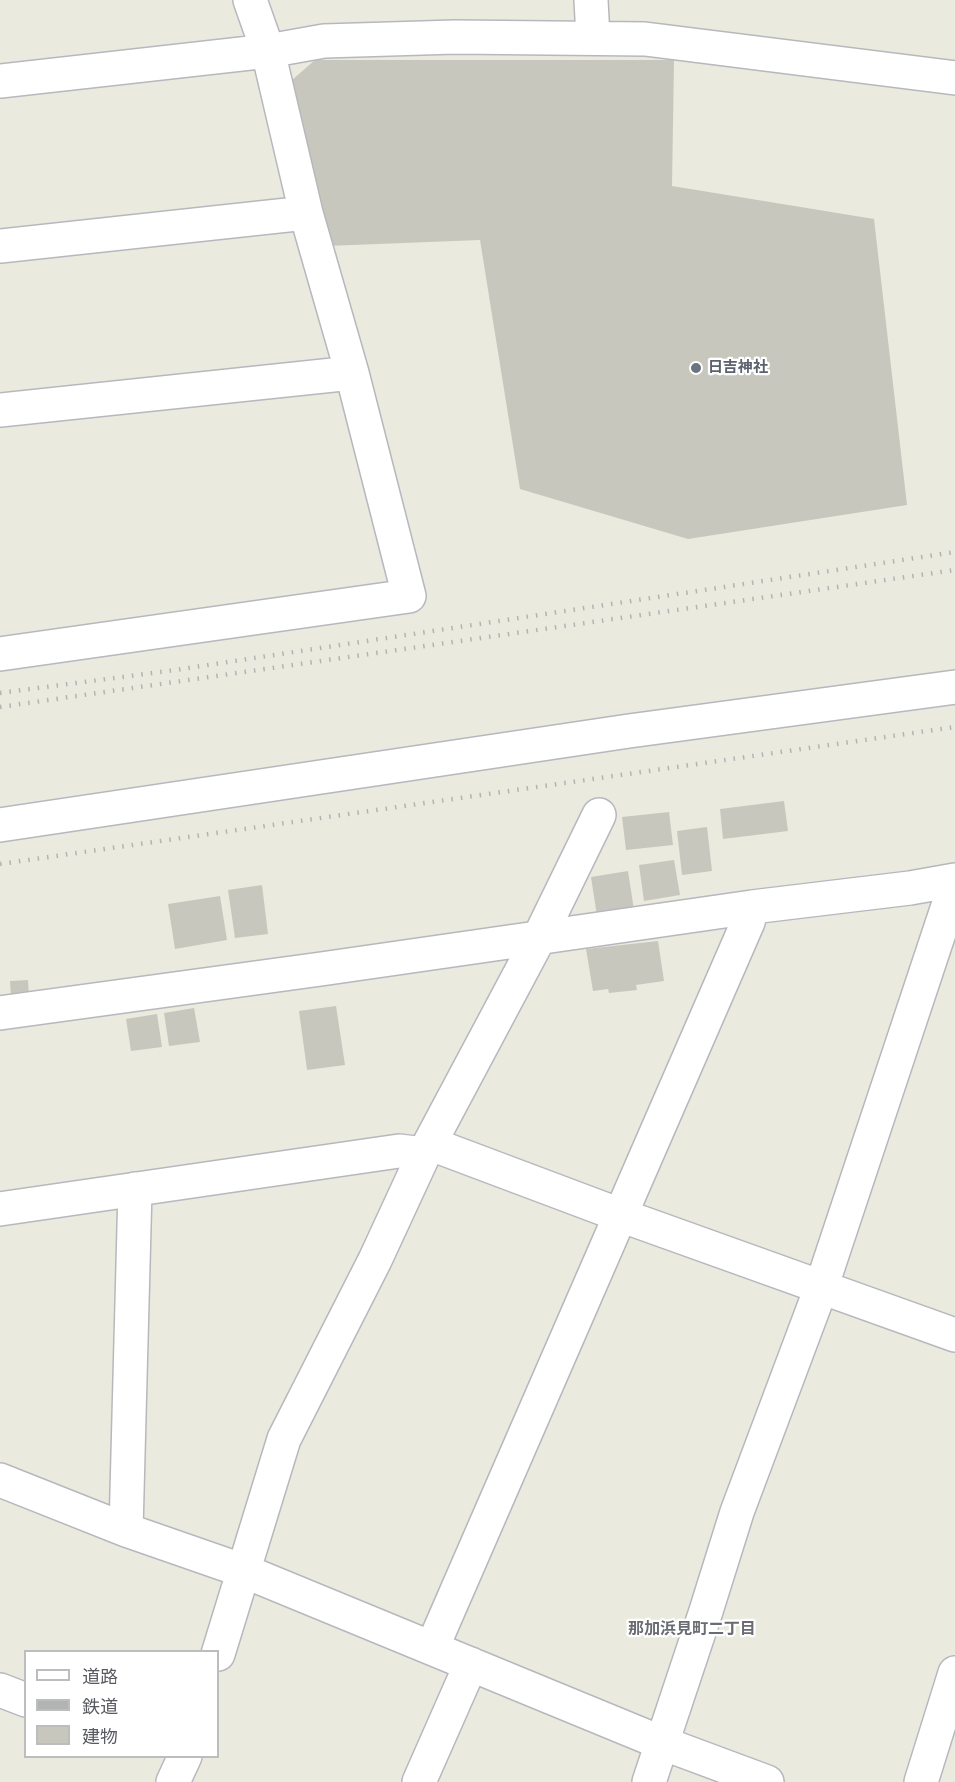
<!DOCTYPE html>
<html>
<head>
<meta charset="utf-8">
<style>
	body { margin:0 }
	#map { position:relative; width:955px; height:1782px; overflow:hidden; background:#ebeade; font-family:"Work Sans","Noto Sans JP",sans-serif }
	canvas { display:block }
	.legend { position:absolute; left:24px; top:1650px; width:195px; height:108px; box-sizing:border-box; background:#fff; border:2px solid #bcbdbf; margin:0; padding:8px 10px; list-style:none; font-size:18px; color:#585a60 }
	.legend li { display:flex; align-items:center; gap:12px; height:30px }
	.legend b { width:30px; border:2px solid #bcbdbf }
</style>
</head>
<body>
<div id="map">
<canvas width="955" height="1782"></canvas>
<ul class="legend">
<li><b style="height:8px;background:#fff"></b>道路</li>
<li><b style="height:8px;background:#b2b3b3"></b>鉄道</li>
<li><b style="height:16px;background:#c8c7be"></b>建物</li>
</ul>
</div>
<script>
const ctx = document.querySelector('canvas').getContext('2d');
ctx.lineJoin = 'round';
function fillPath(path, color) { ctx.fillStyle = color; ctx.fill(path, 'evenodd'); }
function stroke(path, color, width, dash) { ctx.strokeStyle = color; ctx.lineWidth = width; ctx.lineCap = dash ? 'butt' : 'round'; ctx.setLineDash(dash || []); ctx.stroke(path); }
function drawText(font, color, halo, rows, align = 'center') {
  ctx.font = font + ' "Work Sans","Noto Sans JP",sans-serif'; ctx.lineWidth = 4.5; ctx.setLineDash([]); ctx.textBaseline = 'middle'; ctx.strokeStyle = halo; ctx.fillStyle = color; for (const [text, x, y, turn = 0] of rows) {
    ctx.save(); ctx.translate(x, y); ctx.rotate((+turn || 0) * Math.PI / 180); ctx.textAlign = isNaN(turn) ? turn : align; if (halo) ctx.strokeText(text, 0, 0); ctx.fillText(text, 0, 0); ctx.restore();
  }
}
fillPath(new Path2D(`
	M315,60H674L672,186L874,219L907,505L688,539L520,489L480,240L327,246L292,80Z
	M784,801L788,831L723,839L720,809Z
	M669,812L673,845L626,850L622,817Z
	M707,827L712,871L682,875L677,831Z
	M674,860L680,895L644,901L639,865Z
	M628,871L634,910L597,916L591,877Z
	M262,885L268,934L235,938L228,890Z
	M220,896L227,940L175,949L168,904Z
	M658,941L664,981L636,985L637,990L609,993L608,989L593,991L586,949Z
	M28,980L29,996L11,997L10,981Z
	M336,1006L345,1065L307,1070L299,1011Z
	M194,1008L200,1042L169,1046L164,1013Z
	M157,1014L162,1047L131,1051L126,1019Z`), '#c8c7be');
const minor = new Path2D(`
	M591,0L593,38
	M0,81L268,51L324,41L455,37L645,39L955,78
	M0,246L306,213
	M0,410L352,373
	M0,654L409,596L352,373L306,213L268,51L250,0
	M0,825L629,731L955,687
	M0,1013L321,969L752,907L910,888L955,880
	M431,1144L620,1215L955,1335
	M0,1209L399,1151L424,1154
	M0,1480L126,1530L244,1571L662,1743L767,1782
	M126,1530L135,1189
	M432,1648L748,922L752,907
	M218,1654L284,1439L375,1260L424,1154L539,938L599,815
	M0,1690L26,1700
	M173,1782L185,1756
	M419,1782L471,1664
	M649,1782L706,1611L737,1512L821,1288L948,906L952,881
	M921,1782L955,1673`);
stroke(minor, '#b7b8be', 36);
stroke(minor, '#fff', 33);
stroke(new Path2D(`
	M0,693L175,670L955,552
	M0,707L955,570
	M0,864L955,727`), '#b2b3b3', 4.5, [1.5, 8]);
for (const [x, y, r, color] of [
	[696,368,6,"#6b7280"]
]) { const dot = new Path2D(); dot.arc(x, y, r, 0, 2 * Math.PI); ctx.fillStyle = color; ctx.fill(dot); stroke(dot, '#fff', 2); }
drawText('bold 15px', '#5b616d', '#fff', [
	["日吉神社",708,368]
], 'left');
drawText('bold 16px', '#696c72', '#fff', [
	["那加浜見町二丁目",692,1629]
]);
</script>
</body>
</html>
